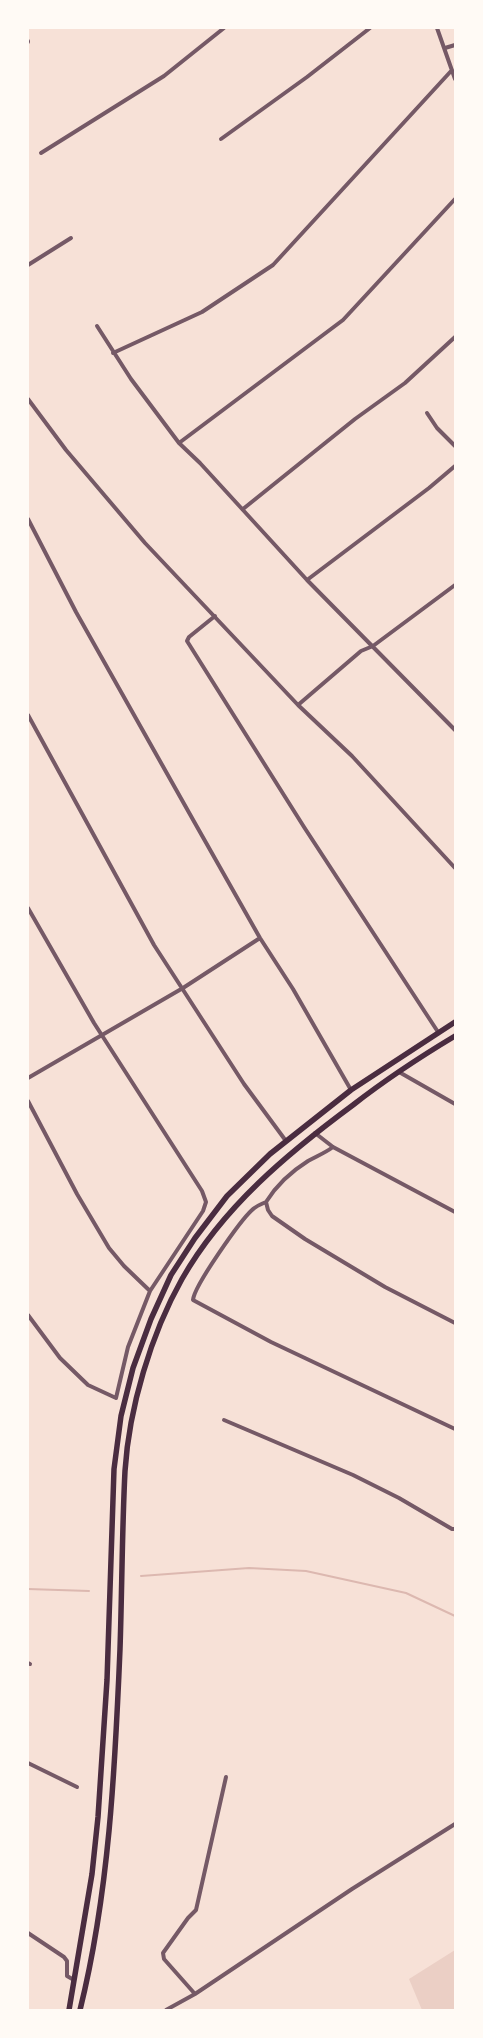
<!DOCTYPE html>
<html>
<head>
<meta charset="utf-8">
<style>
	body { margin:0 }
	#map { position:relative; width:483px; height:2038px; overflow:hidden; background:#f7e1d7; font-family:"Roboto Serif",serif }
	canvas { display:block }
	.frame { position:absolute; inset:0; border:29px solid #fffaf5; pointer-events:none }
</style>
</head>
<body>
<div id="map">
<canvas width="483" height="2038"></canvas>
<div class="frame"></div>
</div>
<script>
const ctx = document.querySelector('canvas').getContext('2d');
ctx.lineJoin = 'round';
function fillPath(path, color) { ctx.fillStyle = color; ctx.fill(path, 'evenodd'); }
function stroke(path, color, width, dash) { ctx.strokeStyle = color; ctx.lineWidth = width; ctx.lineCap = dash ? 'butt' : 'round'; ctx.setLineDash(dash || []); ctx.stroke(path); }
fillPath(new Path2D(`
	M455,1950V2010H422L409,1979Z`), '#ebcfc5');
stroke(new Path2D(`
	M141,1576L249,1568L306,1571L406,1593L455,1616
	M28,1589L89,1591`), '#dcb8b0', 2);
stroke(new Path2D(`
	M437,28L455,79
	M28,41V42
	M445,48L455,45
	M221,139L307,77L370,28
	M41,153L164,76L224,28
	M28,265L71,238
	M97,326L131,379L179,443L200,463L307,580L455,730
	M113,353L202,312L273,265L452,70
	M28,399L66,450L145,543L298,705L352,756L455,868
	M427,413L437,428L455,446
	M179,443L343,320L455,199
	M243,509L355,419L405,383L455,337
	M28,519L76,612L196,825L260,938L293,989L351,1090
	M307,580L429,488L455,466
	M215,616L189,637L187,641L304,827L438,1032
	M298,705L361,651L373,646L455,585
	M28,715L154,945L244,1084L286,1141
	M28,908L94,1023L202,1191L206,1202L203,1211L150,1291L128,1347L116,1398L88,1385L60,1358L28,1315
	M399,1072L455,1104
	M28,1078L183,988L260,938
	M28,1101L77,1194L109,1248L124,1266L150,1291
	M315,1133L333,1147L455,1212
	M333,1147C325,1153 317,1156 308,1161C292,1171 276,1186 266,1202L268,1210L272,1216L305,1239L385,1287L455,1323
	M266,1202C261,1204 256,1206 252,1210C240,1221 194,1286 193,1300L271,1342L455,1429
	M224,1420L353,1475L399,1498L452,1529H455
	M28,1663L30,1664
	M28,1763L77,1787
	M28,1933L64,1957L67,1961V1976L74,1980
	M195,1994L164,1959L163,1953L188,1918L196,1910L226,1777
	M166,2010L195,1994L352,1889L455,1824`), '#755966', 4);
stroke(new Path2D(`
	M69,2010L92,1874L98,1817L107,1680L114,1469L121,1416L133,1368L151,1319L171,1275L195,1238L227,1196L270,1154L351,1090L455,1022
	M80,2010C109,1893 115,1770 120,1649C122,1590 122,1530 125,1471C129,1408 151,1334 182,1279C223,1207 288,1153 353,1105C385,1080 420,1057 455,1036`), '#4a2c40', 5.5);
</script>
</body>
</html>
